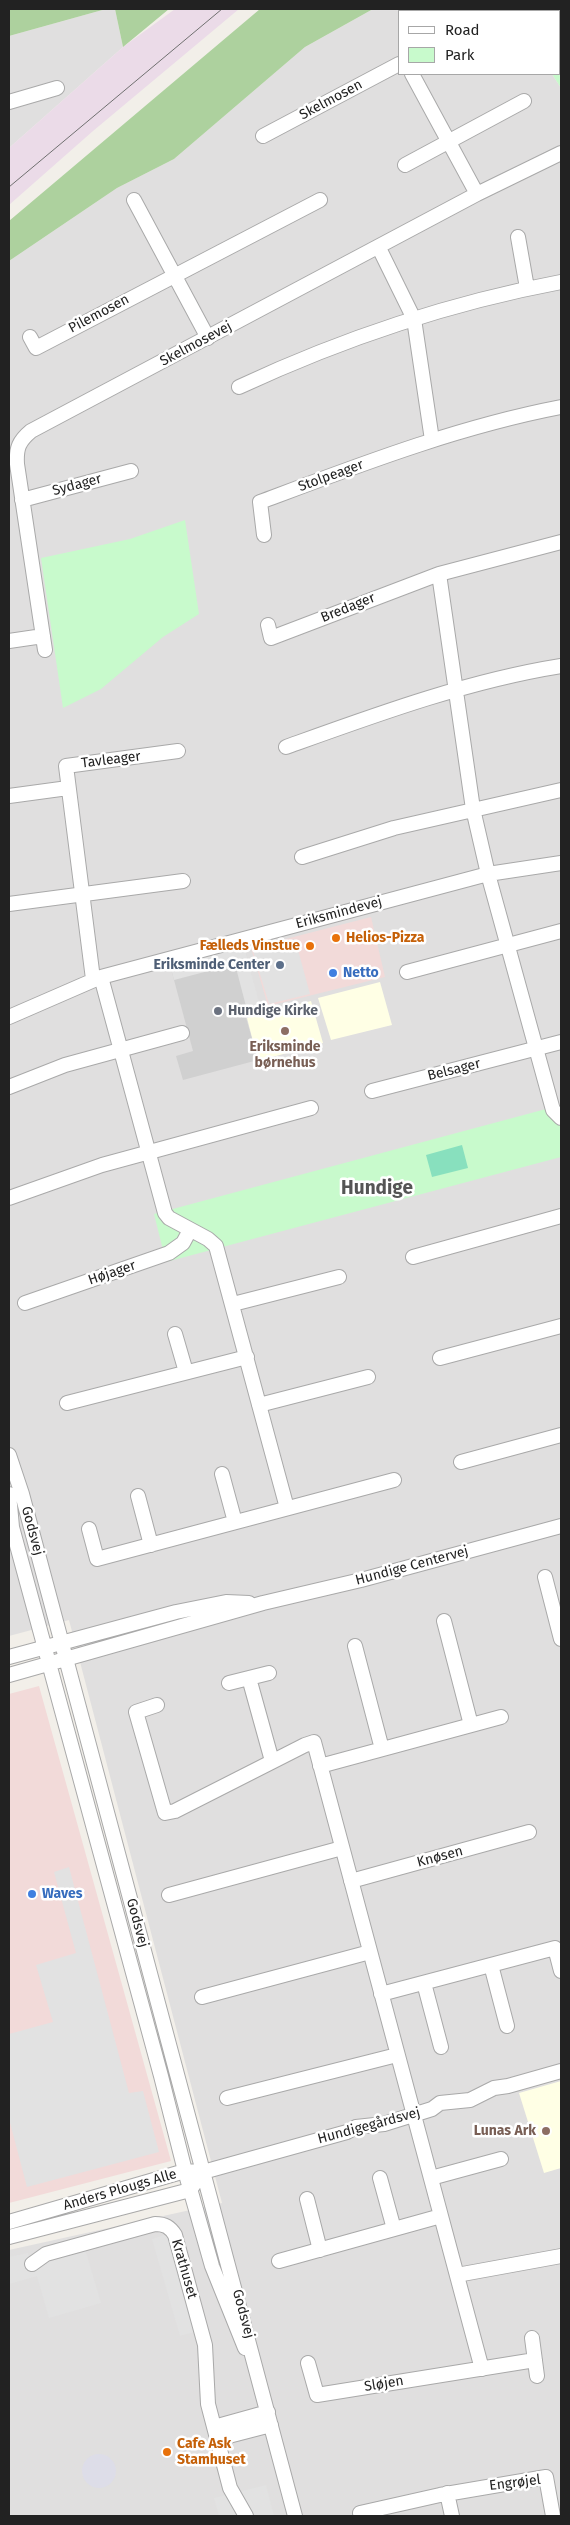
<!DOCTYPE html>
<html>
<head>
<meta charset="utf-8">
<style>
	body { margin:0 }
	#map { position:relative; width:570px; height:2525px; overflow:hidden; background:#f2efe9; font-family:"Fira Sans",sans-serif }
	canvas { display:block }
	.frame { position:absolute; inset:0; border:10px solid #222; pointer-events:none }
	.legend { position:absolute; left:398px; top:10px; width:162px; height:65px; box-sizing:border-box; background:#fff; border:1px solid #a7a7a7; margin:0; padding:6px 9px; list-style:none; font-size:15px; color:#222 }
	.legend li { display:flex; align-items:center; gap:10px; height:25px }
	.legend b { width:25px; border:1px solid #a7a7a7 }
</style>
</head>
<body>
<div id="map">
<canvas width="570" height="2525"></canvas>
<div class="frame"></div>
<ul class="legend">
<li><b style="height:6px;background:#fff"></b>Road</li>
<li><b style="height:14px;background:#c8facc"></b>Park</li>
</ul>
</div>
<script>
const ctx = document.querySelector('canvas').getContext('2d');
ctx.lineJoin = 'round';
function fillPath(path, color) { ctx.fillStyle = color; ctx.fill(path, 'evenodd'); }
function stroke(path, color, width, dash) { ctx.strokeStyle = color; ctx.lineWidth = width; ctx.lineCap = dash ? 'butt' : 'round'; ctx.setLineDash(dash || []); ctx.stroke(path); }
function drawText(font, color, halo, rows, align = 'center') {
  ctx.font = font + ' "Fira Sans",sans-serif'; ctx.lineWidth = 5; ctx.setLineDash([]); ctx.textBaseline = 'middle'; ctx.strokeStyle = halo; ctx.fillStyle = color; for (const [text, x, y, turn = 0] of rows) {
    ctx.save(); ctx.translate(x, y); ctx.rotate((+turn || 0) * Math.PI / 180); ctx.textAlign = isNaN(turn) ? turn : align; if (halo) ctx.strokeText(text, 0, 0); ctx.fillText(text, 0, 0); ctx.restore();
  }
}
fillPath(new Path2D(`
	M106,9H115L123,47L9,148V36Z
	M373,9H511L512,11H399V74H552L561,88V2516H9V2250L222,2203L69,1620L9,1636V261L117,188L174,159L305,47Z`), '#e0dfdf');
fillPath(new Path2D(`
	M371,917L385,977L268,1006L251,948Z
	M39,1686L171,2161L9,2203V1694Z`), '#f2dad9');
fillPath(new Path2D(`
	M175,9H239L93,131L9,205V148L123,47Z`), '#ebdbe8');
fillPath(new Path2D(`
	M380,982L392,1025L331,1040L318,998Z
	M311,1001L323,1043L258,1061L247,1018Z
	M561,2081V2168L544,2173L519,2093Z`), '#ffffe5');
fillPath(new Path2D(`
	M244,945L260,1009L245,1014L258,1060L183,1080L176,1056L193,1051L170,965Z`), '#d0d0d0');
fillPath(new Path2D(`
	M9,9H106L9,36Z
	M115,9H169L123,47Z
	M260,9H373L305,47L174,159L117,188L9,261V221Z`), '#add19e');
fillPath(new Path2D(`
	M511,9H561V88L552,74H559V11H512Z
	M185,520L199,614L163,637L101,689L63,708L41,558L130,539Z
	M561,1105V1157L166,1262L154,1214Z`), '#c8facc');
fillPath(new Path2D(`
	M462,1145L468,1168L432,1177L426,1155Z`), '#88e0be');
fillPath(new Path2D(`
	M295,939L310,994L269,1004L253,951Z
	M244,945L260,1006L247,1010L235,964L174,980L170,965Z
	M69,1867L129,2093L143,2091L159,2152L27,2187L9,2119V2034L53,2022L36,1965L76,1953L54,1872Z
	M168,2234L195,2332L180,2336L152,2239Z
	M85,2249L101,2303L49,2318L37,2276L9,2284V2257L28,2253L30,2262Z
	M266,2485L274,2516H219L214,2498Z`), '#e2e2e2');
fillPath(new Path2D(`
	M82 2471a17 17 0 1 1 34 0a17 17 0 1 1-34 0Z`), '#dddde8');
const minor = new Path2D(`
	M412,74L477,194
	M9,102L57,88
	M263,136L399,64
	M405,165L524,101
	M134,200L208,338
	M518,237L527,288
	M379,248L414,319L432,440
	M30,337L36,348L320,200
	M239,387C342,339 449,303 561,282
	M22,500L131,471
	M264,535L260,502C359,465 457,427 561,407
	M439,574L473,809L488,874L553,1110L561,1118
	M268,625L271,638L439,574L561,542
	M9,641L43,636
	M45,650L17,464C16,448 19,441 31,431L477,194L561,153
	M286,747C375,715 467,681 561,666
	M9,796L68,788
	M302,857L394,828L561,790
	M9,904L183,881
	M407,972L561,931
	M101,977L165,1213L169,1218L208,1239L216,1246L287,1508
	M93,979L66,766L178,751
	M9,1017L101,977L488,874L561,863
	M9,1087L65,1065L182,1033
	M372,1091L561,1042
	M9,1198L102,1165L311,1108
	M413,1257L561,1216
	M25,1303L169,1253L183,1243L190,1230
	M233,1304L339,1277
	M175,1334L186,1372
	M440,1358L561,1326
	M67,1403L247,1357
	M259,1405L368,1377
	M9,1455L22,1494C113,1835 206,2175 295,2516
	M461,1462L561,1435
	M222,1474L235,1522
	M9,1494L12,1527L161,2076L185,2171L212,2266L245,2348
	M138,1496L151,1545
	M89,1529L97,1559L394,1480
	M545,1577L561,1639
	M444,1621L471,1725
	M355,1646L382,1749
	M9,1657L176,1612L226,1602L249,1603
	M9,1675L263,1603L361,1580L561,1526
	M249,1678L272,1761
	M229,1683L269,1673
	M157,1705L136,1712L165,1813L175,1811L305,1745L314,1742L482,2369
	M320,1766L501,1717
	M351,1881L529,1832
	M169,1895L342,1848
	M491,1965L507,2026
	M424,1983L441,2047
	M381,1994L555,1948L561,1971
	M202,1997L370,1952
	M227,2098L397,2055
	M380,2178L394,2229
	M431,2178L501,2159
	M307,2199L320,2250
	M9,2222L185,2171L203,2172L347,2132L356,2127L384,2124L432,2109L440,2103L470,2100L494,2088L508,2086L561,2071
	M9,2237L190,2190L195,2183
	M279,2261L441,2216
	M32,2264L46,2254L155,2224C165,2224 170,2227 175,2235L205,2345L208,2404L230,2488L246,2516
	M457,2275L561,2256
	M532,2338L537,2376
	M308,2363L317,2395L535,2360
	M214,2427L268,2412
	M217,2439L271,2425
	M447,2493L452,2516
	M360,2513L440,2495L546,2477L553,2516`);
stroke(minor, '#a9a9a9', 16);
stroke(minor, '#fff', 14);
stroke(new Path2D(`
	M9,187L222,9`), '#707070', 1);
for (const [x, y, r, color] of [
	[336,938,5,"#e8710a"],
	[310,946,5,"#e8710a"],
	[280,965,5,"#5c6f8a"],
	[333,973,5,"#3f7fe0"],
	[218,1011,5,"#6b7280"],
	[285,1031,5,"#8d6e63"],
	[32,1894,5,"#3f7fe0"],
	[546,2131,5,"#8d6e63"],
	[167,2452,5,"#e8710a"]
]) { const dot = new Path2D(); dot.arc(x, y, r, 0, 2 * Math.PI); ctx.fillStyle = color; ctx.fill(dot); stroke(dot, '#fff', 2); }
drawText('14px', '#222', '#fff', [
	["Skelmosen",331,100,-28],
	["Pilemosen",99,314,-28],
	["Skelmosevej",196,344,-28],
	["Stolpeager",331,476,-20],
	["Sydager",77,485,-15],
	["Bredager",348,608,-22],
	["Tavleager",111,760,-7],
	["Eriksmindevej",339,913,-15],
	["Belsager",454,1070,-14],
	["Højager",112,1273,-19],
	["Godsvej",32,1531,75],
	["Hundige Centervej",412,1566,-15],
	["Knøsen",440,1857,-15],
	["Godsvej",137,1923,75],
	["Hundigegårdsvej",369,2126,-15],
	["Anders Plougs Alle",120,2190,-16],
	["Krathuset",184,2269,74],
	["Godsvej",243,2314,75],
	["Sløjen",384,2384,-9],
	["Engrøjel",515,2483,-7]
]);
drawText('bold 14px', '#c56008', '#fff', [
	["Helios-Pizza",346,938],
	["Fælleds Vinstue",300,946,"right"],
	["Cafe Ask",177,2444],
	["Stamhuset",177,2460]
], 'left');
drawText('bold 14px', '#4e5e75', '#fff', [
	["Eriksminde Center",270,965]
], 'right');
drawText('bold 14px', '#366cbe', '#fff', [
	["Netto",343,973],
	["Waves",42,1894]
], 'left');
drawText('bold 14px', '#5b616d', '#fff', [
	["Hundige Kirke",228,1011]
], 'left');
drawText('bold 14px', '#785e54', '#fff', [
	["Eriksminde",285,1047],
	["børnehus",285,1063],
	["Lunas Ark",536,2131,"right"]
]);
drawText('bold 19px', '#555', '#fff', [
	["Hundige",377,1189]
]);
</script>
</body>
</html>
